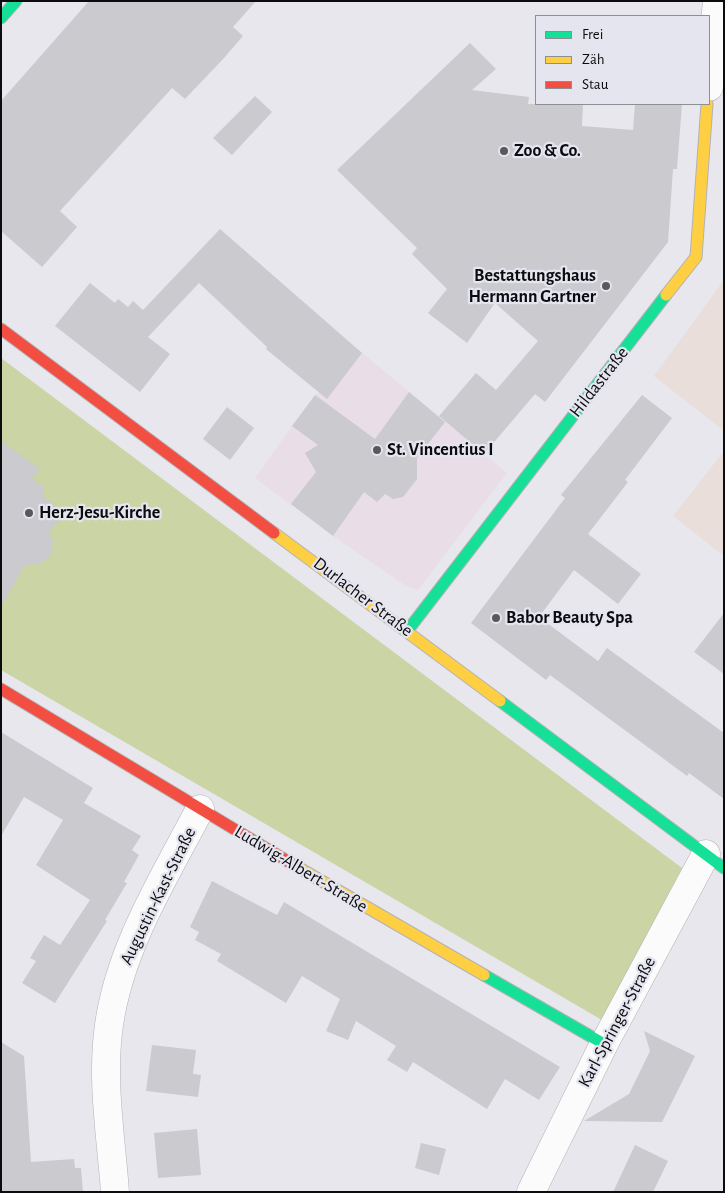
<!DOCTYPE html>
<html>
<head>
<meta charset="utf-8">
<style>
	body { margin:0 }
	#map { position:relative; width:725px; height:1193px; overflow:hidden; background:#e7e7ed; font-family:"Alegreya Sans",sans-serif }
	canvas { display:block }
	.frame { position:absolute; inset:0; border:2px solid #0c0c0f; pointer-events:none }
	.legend { position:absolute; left:535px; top:15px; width:175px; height:90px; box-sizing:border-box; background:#e5e5ef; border:1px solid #8e8e95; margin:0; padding:6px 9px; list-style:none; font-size:15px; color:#0c0c0f }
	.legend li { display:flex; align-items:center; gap:10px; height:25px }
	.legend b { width:25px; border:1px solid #8e8e95 }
</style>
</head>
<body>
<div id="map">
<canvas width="725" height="1193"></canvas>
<div class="frame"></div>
<ul class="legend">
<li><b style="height:6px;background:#16e098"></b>Frei</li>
<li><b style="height:6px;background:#ffcf43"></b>Zäh</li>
<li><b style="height:6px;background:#f24e42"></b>Stau</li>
</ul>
</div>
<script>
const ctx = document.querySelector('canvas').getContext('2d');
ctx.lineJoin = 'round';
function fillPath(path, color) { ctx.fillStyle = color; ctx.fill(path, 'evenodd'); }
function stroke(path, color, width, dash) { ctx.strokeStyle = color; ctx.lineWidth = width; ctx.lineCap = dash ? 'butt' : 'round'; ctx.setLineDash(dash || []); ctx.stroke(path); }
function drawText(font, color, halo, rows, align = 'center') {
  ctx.font = font + ' "Alegreya Sans",sans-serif'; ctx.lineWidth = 4.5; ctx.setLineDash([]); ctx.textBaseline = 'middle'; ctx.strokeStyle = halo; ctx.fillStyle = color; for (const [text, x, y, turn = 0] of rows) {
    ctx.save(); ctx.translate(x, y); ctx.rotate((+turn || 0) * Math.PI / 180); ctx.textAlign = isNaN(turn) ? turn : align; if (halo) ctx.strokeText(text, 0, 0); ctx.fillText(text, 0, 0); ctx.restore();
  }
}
fillPath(new Path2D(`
	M724,280V431L654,376Z
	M724,451V556L673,516Z`), '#eadeda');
fillPath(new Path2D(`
	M354,346L507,473L418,590L406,586L333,536L255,478L292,426Z`), '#e9dde8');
fillPath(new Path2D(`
	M1,358L682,868L602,1020L1,670Z`), '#cad4a4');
fillPath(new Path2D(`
	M89,1H256L233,27L243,36L224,58L185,99L172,88L60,211L77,227L42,267L1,231V101Z
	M470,43L496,69L472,90L529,97L528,104H583L582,126L633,130L635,104H682L677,169H673L668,242L545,402L535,394L484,454L439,416L476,373L496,390L538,341L495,303L467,343L428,313L447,289L412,254L417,248L337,170Z
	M255,96L272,112L232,155L213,138Z
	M220,229L362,353L327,399L266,349L267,347L199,283L148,337L170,354L140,392L55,326L90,283L115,303L118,299L128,307L133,301L143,310Z
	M409,392L445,422L417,458V479L403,497L393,499L385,494L377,502L364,492L333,536L291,504L316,472L305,453L318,445L292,426L315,395L375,439Z
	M642,395L672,418L625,480L628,482L588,534L641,574L618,604L574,570L539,617L598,661L607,648L724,733V799L689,773L687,776L550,675L546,680L471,623L565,498L561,495Z
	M227,407L254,428L230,460L203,439Z
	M1,441L40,469L32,479L44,487L43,496L59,509V521L49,531L53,541L51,555L41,563L24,566L1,607Z
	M724,613V674L694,652Z
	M1,732L93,788L84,803L141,836L132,850L139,855L124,882L127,883L105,920L107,921L55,1003L22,983L36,961L30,958L44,935L60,945L90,900L36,865L63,820L24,797L1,836Z
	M212,881L277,915L284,902L560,1067L539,1100L505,1079L487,1109L413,1062L407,1072L387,1060L396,1046L356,1021L348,1040L326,1031L340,999L302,976L286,1003L217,961L221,954L195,940L199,932L190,927Z
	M644,1031L695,1056L662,1122L584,1121L629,1094L650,1051Z
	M1,1042L24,1056L31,1162L74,1159L75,1168H81L83,1192H1Z
	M152,1045L196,1050L193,1074L201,1075L198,1097L146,1091Z
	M197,1129L201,1175L158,1178L154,1133Z
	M421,1143L446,1149L439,1175L415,1168Z
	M635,1145L668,1161L653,1192H613Z`), '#cbcacf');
const street = new Path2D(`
	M709,87L717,1
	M115,1192C111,1137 101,1080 109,1025C120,947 164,878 200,809
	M531,1192L604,1044L706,854`);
const fast = new Path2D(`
	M1,18L16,1
	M408,630L666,295
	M500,701L724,868
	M484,975L604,1044`);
const slow = new Path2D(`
	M666,295L696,257L707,104
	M274,533L500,701
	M294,865L484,975`);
const jam = new Path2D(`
	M1,329L274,533
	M1,689L294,865`);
stroke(street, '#b2b2b6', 29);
stroke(fast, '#b2b2b6', 13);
stroke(slow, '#b2b2b6', 13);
stroke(jam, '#b2b2b6', 13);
stroke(street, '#fbfbfc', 28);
stroke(fast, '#16e098', 11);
stroke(slow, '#ffcf43', 11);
stroke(jam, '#f24e42', 11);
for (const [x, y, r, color] of [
	[504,151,5,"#59595d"],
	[606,286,5,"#59595d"],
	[377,450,5,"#59595d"],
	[29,513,5,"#59595d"],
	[496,618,5,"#59595d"]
]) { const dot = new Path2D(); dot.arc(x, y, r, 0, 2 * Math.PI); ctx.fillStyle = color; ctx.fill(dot); stroke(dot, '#e5e5ef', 2); }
drawText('bold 18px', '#0c0c0f', '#e5e5ef', [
	["Zoo & Co.",514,151],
	["Bestattungshaus",596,276,"right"],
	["Hermann Gartner",596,297,"right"],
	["St. Vincentius I",387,450],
	["Herz-Jesu-Kirche",39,513],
	["Babor Beauty Spa",506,618]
], 'left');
drawText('18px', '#0c0c0f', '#e5e5ef', [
	["Hildastraße",599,382,-52],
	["Durlacher Straße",363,597,37],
	["Ludwig-Albert-Straße",301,869,31],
	["Augustin-Kast-Straße",158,896,-64],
	["Karl-Springer-Straße",617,1022,-62]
]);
</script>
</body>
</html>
